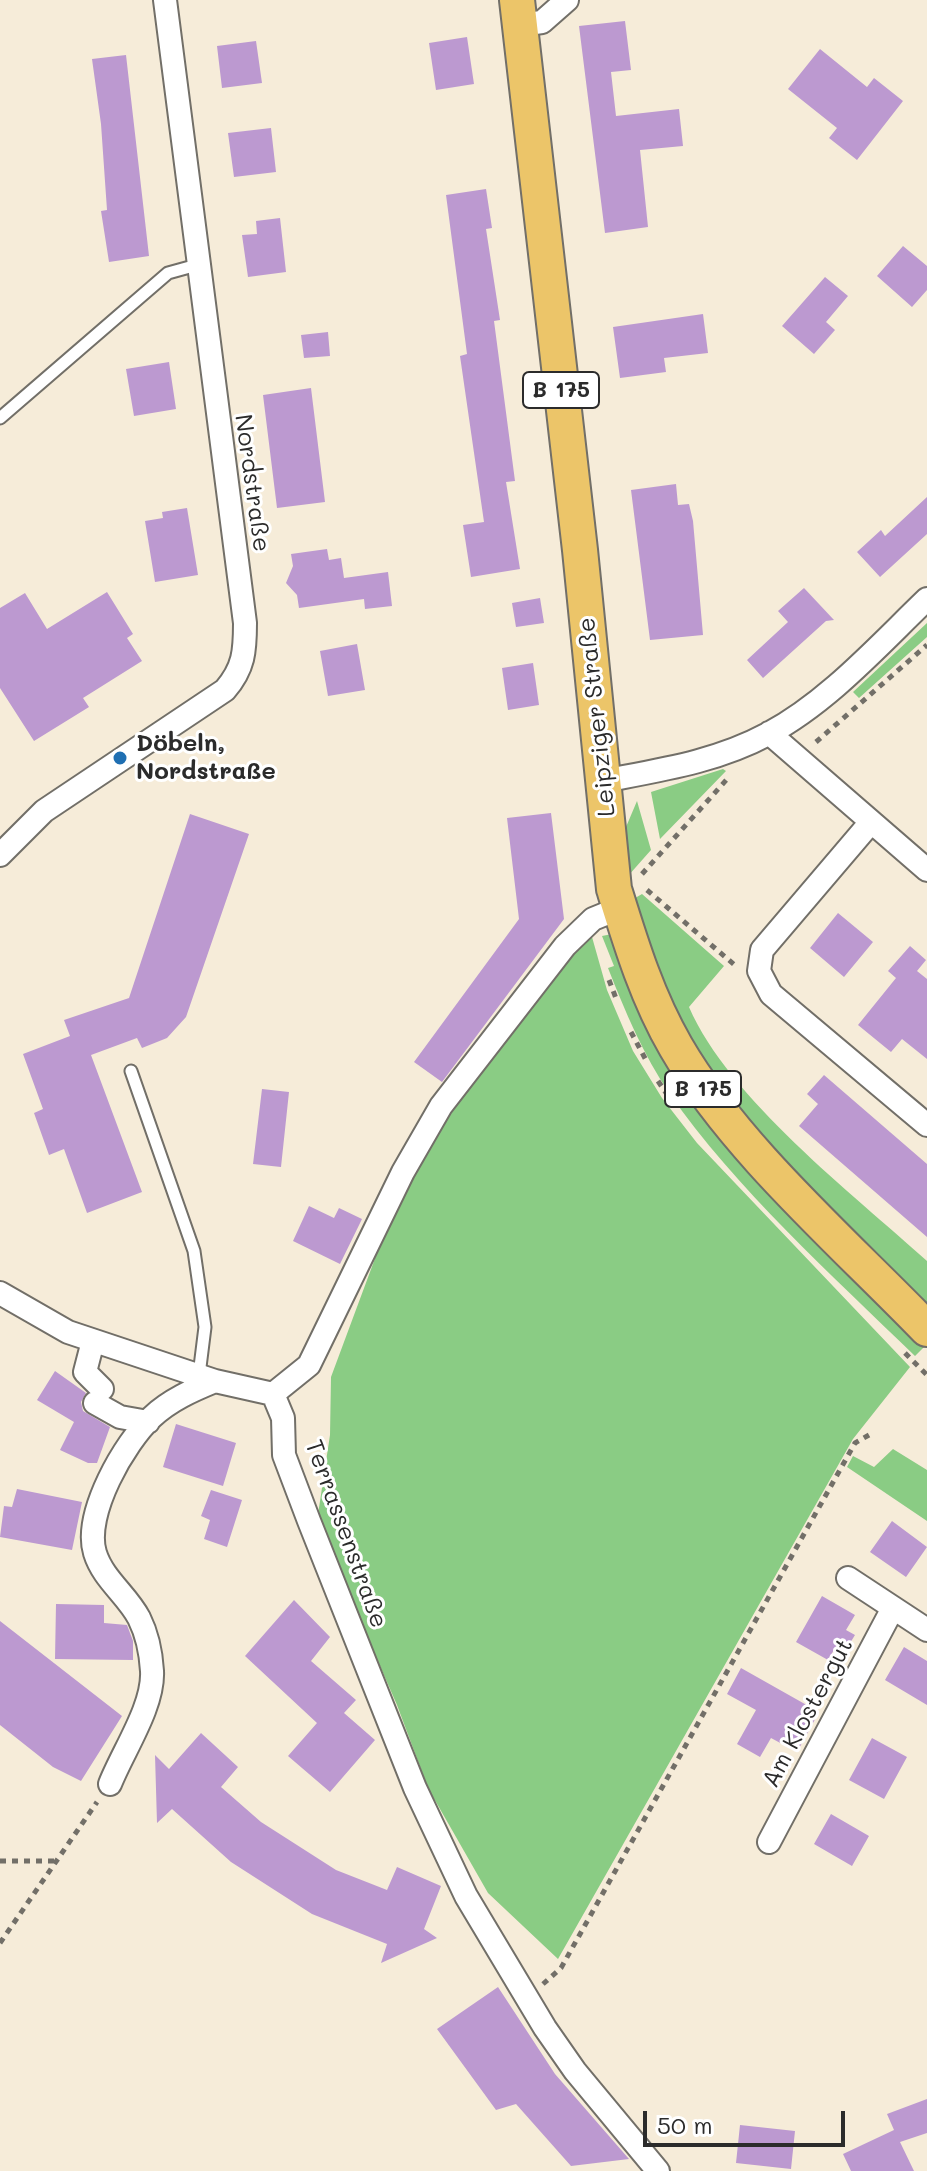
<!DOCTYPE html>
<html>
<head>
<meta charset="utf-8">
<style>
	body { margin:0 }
	#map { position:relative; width:927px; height:2171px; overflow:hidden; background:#f6ecd9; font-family:Mali,sans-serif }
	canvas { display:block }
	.scale { position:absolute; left:643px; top:2111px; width:202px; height:36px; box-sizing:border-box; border:4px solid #2b2b2b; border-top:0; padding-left:10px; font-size:24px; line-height:28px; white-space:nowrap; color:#2b2b2b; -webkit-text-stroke:6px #fff; paint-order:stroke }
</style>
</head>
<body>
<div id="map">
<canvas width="927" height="2171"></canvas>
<div class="scale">50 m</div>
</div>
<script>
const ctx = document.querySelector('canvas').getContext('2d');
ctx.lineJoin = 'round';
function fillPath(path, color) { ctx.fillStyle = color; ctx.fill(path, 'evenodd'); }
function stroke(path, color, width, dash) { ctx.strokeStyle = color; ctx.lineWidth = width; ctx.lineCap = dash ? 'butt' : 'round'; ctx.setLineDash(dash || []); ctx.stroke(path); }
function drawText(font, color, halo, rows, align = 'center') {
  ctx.font = font + ' Mali,sans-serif'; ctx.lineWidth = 6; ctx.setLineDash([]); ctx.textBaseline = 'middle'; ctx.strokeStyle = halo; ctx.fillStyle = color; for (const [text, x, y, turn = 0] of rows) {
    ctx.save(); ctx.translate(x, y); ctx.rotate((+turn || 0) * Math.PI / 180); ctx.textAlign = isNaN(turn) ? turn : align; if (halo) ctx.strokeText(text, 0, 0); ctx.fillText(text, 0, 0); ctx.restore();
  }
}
fillPath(new Path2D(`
	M927,623V637L859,698L853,692Z
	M723,769L726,771L660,839L651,792Z
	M637,801L651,850L628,876L626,827Z
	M642,894L724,966L689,1007C729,1099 852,1193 927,1261V1308C841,1221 731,1130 675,1020C657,983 645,940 630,901Z
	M612,934L675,1075L705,1120L925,1346L915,1356C834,1277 734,1187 670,1094C643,1055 625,1011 608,968L614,966L602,936Z
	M592,937L607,990L633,1051L662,1098L697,1143L910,1367L853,1439L558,1959L488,1893L428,1788L397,1705L317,1521L330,1435L331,1377L393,1210L426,1144L551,976Z
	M893,1449L927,1470V1521L847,1467L853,1456L874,1467Z`), '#8acc84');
fillPath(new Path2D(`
	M625,21L631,70L611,72L616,116L679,109L683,146L640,150L648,227L605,233L579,26Z
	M467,37L474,84L436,90L429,43Z
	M256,41L262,83L222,88L217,46Z
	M820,49L867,87L874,78L903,101L857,160L829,138L837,128L788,89Z
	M126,55L149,256L109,262L101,211L107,210L101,124L92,59Z
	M271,128L276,172L234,177L228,133Z
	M486,189L492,228L486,229L500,320L494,321L515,481L506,482L520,569L471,577L463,525L484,522L460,356L467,354L446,195Z
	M280,218L286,272L248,277L242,235L257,234L256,221Z
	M903,246L927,266V290L912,307L877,276Z
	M825,277L848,296L826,322L835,330L814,354L782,326Z
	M703,314L708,353L664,358L666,372L620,378L613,327Z
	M328,332L330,356L304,358L301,335Z
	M169,362L176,409L134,416L126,369Z
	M311,388L325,502L277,508L263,395Z
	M676,484L678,505L689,504L693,521L703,635L650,640L631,490Z
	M927,497V534L880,577L857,552L881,530L885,536Z
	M187,508L198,575L155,582L145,521L163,518L162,512Z
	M327,549L329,560L341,558L344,578L388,572L392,606L365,609L364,599L299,608L297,595L286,583L293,566L291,554Z
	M804,588L834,620L826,621L763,678L747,660L788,622L778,611Z
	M107,592L133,634L127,638L142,661L83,698L89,707L34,741L0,688V608L25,593L47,629Z
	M540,598L544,623L516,627L512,603Z
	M357,644L365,690L328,696L320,651Z
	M533,663L539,705L508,710L502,668Z
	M551,813L564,919L442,1082L414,1062L519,919L507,818Z
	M190,814L249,834L186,1017L167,1038L142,1048L137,1038L91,1055L142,1192L87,1213L64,1149L49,1155L34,1113L43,1109L23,1054L70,1036L64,1020L129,998Z
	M838,913L873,942L844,977L810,948Z
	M910,946L926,960L917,971L927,979V1059L902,1039L891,1052L858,1025L896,978L888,971Z
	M824,1075L927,1164V1237L799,1126L818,1104L807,1094Z
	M262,1089L289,1092L281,1167L253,1164Z
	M309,1206L334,1218L339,1208L362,1219L340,1264L293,1241Z
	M55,1371L86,1393L81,1402L83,1411L110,1427L97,1463H88L60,1450L74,1422L37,1400Z
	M176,1424L236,1443L223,1486L163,1467Z
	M17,1489L82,1502L72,1550L0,1537L4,1506L12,1507Z
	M211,1490L242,1500L227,1547L204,1539L210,1520L201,1516Z
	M892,1521L927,1547L906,1577L870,1552Z
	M822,1596L855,1615L846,1630L855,1635L844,1653L835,1648L828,1660L796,1642Z
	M294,1600L330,1637L311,1661L356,1700L344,1713L375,1740L330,1792L288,1756L317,1723L245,1656Z
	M56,1604L104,1605V1623L127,1625L133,1641V1660L55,1659Z
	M0,1621L122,1716L81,1781L53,1767L0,1725Z
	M904,1647L927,1661V1705L885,1680Z
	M741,1668L819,1712L797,1752L771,1738L760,1757L737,1744L756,1710L727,1694Z
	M201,1733L238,1767L221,1787L261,1822L336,1870L387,1890L397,1867L441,1886L424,1929L437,1938L381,1963L387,1944L312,1914L231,1862L172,1809L157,1823L155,1755L169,1769Z
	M872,1738L907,1757L884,1799L849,1780Z
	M831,1814L869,1836L852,1866L814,1844Z
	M498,1987L555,2074L629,2159L571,2166L516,2104L496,2110L437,2029Z
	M927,2099V2133L900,2142L914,2171H851L843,2154L894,2130L887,2114Z
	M740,2125L795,2131L791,2169L736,2163Z`), '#bc99d0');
const lane = new Path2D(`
	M0,418L168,273L197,265
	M131,1071L194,1251L205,1327L199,1375`);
const street = new Path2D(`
	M520,25L542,22L567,0
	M769,733L927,870
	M603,781C660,770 716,762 768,734C828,702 878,646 927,599
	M871,822L762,950L759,971L771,994L927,1125
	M0,855L44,811L225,690C244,668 245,651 245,623L165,0
	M620,908L593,919L565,946L441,1106L403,1172L309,1365L273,1394L283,1418L284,1455L309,1521L415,1788L466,1896L545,2028L575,2071L658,2171
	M0,1293L68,1332L215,1381L273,1394
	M93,1341L85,1372L102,1389
	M95,1403L120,1417L148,1422
	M848,1578L927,1630
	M110,1784C123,1751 154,1706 152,1671C151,1653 147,1634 139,1618C127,1595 103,1579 95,1553C83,1514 125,1442 152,1417C170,1400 193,1390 215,1381
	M769,1842L893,1608`);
const primary = new Path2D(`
	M517,0L580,550L614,889C631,944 647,997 676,1047C735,1149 845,1244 927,1329`);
stroke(lane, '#726f68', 15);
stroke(street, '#726f68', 26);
stroke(primary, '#726f68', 38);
stroke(new Path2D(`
	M816,742L927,645
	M642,874L729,777
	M647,890L737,967
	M609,980L617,1001
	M631,1032L647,1062
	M658,1081L670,1099
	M905,1353L927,1375
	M0,1861H57
	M0,1943L97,1802
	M543,1984L561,1968L855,1443L869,1435`), '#726f68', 5, [6, 6]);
stroke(lane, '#fff', 11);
stroke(street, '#fff', 22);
stroke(primary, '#ecc569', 34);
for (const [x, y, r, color] of [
	[120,758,8,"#1f6fb2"]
]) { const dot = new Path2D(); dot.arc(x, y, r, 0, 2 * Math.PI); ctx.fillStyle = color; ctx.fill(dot); stroke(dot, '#fff', 3); }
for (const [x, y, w] of [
	[561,390,76],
	[703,1089,76]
]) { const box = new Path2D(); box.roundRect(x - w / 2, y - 18, w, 36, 6); ctx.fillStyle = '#fff'; ctx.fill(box); stroke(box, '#2b2b2b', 2); }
drawText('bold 22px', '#2b2b2b', null, [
	["B 175",561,390],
	["B 175",703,1089]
]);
drawText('24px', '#2b2b2b', '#fff', [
	["Nordstraße",252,483,82],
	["Leipziger Straße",597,717,-96],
	["Terrassenstraße",346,1534,70],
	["Am Klostergut",808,1713,-62]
]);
drawText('bold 24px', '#2b2b2b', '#fff', [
	["Döbeln,",136,744],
	["Nordstraße",136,772]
], 'left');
</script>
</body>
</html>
